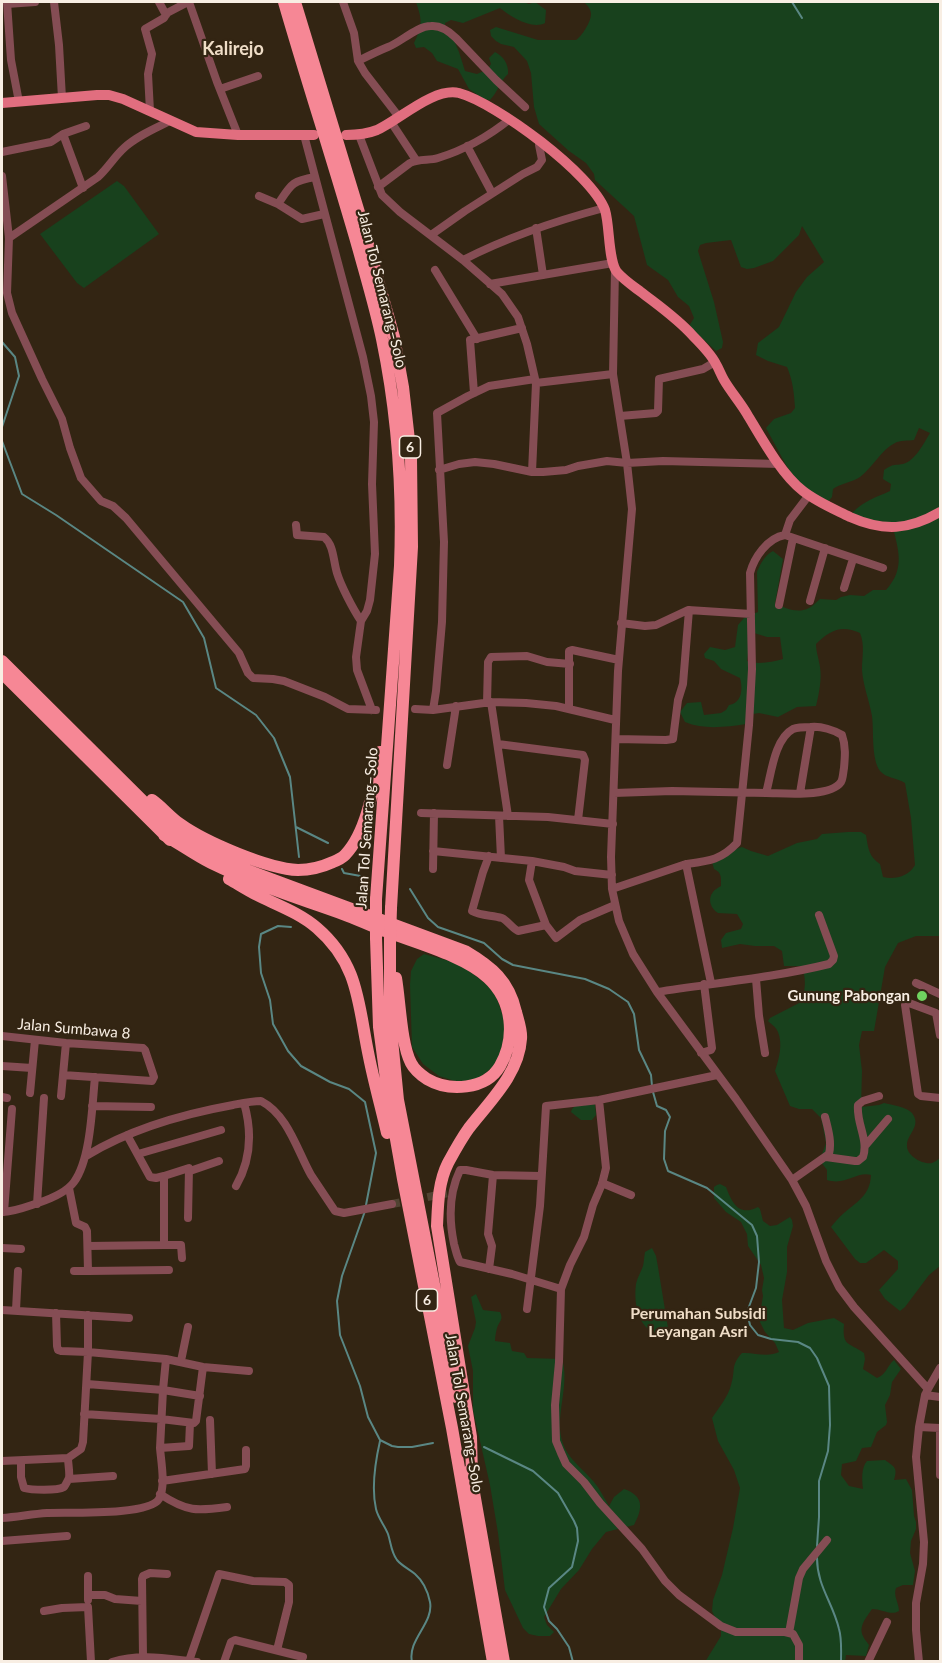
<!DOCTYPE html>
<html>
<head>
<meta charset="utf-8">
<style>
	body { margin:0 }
	#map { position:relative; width:942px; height:1663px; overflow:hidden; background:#332513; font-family:Lato,sans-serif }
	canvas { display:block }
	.frame { position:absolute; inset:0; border:3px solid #f8eee3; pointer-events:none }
</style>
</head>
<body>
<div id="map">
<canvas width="942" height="1663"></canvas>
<div class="frame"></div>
</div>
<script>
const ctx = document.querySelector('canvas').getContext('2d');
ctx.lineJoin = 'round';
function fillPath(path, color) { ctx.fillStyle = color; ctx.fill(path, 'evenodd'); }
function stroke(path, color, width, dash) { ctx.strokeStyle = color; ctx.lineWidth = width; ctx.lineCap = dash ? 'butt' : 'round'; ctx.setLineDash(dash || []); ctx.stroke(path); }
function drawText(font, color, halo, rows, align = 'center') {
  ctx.font = font + ' Lato,sans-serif'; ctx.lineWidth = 4.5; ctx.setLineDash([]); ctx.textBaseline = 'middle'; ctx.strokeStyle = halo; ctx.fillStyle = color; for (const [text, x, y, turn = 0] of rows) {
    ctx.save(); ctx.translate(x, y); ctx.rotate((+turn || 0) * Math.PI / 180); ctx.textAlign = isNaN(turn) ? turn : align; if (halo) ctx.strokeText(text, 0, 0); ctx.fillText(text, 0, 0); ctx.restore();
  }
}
fillPath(new Path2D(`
	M416,2H523L529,4L535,2L546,10L545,23C532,30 511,17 500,8L463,23L451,20L445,23V29L453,38L459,52L465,71L477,74L488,69L491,64L489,58L495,52C503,56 509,64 508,74C500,81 498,92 490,100L484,99L469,89L458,69L437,61L432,53L424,47L416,48L414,43C423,25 422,20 416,2Z
	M584,2H940V936H916L898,943L885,967L874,1031H862L859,1045L862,1071L861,1107L879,1105L884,1103C892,1105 907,1107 912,1113C922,1126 907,1134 907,1145C906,1155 922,1165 932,1163C935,1162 937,1160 940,1158V1266L929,1275L905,1307L900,1311L885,1299L879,1290L898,1269V1261L884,1250L866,1263H860L855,1259L831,1227C835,1222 839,1217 844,1213C858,1201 870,1195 871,1175C857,1171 846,1186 827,1180V1170L821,1162V1157L826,1143L821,1118L812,1109H799L790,1106L775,1071C779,1059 783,1044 778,1032C776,1027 771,1024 768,1021L770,1018L801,1002C806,989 806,979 802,966H784L782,951L774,946H755L740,944L722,948L721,940L726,933L741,929L743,924L737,914L718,913C711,909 707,899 713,892C715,889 718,888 721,886C721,877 722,873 714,869L712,862L730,851L742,847L751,851L768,856L797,843L817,839L822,834L848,832H861L866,835C868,848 869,857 880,864L883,877C895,880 909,876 915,865L911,818L905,783C897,778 886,778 880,771C871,758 874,731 872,716C869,700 863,685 862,670C862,657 865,645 860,633C841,624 829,631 816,644C816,652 819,659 820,667C822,679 819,694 816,706L797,707L778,717L759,713L753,714L746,724C726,727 704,730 685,722L680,712L687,703L701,702L704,715L721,713L726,710L729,705C742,703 743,689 740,678L721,669L714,661L705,658L704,654L710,647L725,650L735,647L738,625L744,618L758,612L757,572C760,564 765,555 773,551L783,559L775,604C786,608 797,614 809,608C813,606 816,602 820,599L836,600L841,597L850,595L864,596L873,590H886C906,568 898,549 892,524L869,520L852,513C865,500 875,498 890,491L891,484L883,479L884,470C895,463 892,466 903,464C915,461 924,443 930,433L919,428L914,440C908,441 900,440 895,443C881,450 873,467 860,477C851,483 841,483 833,489L832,497L828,502L800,485L786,465L766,428L774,419L791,413L795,408C794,393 793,381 787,367L768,361L756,355L758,343L779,327L796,292L807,277L824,262L802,226L799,235L773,261L754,268L747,269L741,267L731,240L706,243L700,245L698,251L714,302L723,342L722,348L716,351L689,326L694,318L689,306L678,297L668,280L647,265L634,216L595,180L594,174L586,163L569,151L539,124L534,107L531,73L527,61L514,47L501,44L496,41L491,36L490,30L496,27L538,40H576C582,36 591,22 591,14C591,9 587,5 584,2ZM754,633L767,637H780L783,659C772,662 758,665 747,661L749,647Z
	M117,181L124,186L159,234L84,288L77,283L40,234Z
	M424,954L460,964L494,990L506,1025L500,1061L478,1079L458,1082L439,1076L423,1064L412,1047L410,985L411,971L417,959Z
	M595,1104L596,1115L592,1120H581L571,1112L572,1109L575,1106Z
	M720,1184L726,1187C732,1203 739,1217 758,1207L760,1209L763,1221L770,1226L777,1225L790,1217L792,1220L793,1226L787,1247V1272L782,1300L784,1328L793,1330L808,1323L834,1318L844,1324C842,1346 848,1342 864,1353L865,1359L863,1369L877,1378C886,1375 887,1366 894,1360L901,1369L892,1382L890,1395L885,1405L887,1422L886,1425L877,1432L871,1447L862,1448L856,1461L842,1464L841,1475L849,1486L863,1489C862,1480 861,1468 867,1461L885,1460C894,1467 898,1467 894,1480L906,1479L912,1490L914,1516L916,1522V1529L911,1541L910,1553L915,1571L913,1585H903L896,1588C893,1596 899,1603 899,1611C891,1616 882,1609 872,1609C867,1617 858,1626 863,1636C864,1639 867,1642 869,1645L866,1656L846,1655L845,1662H705L721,1636V1630L712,1611L713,1600L722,1575L733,1528L740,1488L734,1470L718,1441L712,1418C719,1407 728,1397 731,1385C736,1370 730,1366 742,1353C754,1352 767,1358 779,1352L775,1343L765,1332L759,1320L763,1296L762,1290L764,1278L761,1265L748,1246L747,1234L741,1222L726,1212L714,1198V1187L717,1185Z
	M652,1248L656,1256L658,1267L669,1334C640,1338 633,1307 636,1284C637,1278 641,1272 643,1266C644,1262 644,1257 645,1252Z
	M476,1294L483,1310L500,1312C504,1320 499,1321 497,1328C496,1332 495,1337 495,1341L510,1343L512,1351L524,1353L527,1358L562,1359C569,1381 559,1406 560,1429C562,1456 579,1464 594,1482C600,1489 604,1498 609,1506L614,1497L624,1489C644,1496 643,1508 634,1525L606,1532L592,1549L579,1570L561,1589L544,1617L547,1625L554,1632L550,1636H538L529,1634L523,1628L505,1590L498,1533L490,1485L473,1410V1371L468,1346L475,1328L476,1322L471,1297Z`), '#18411d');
stroke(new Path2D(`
	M792,2L802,18
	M2,342L15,357L19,376L2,427
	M2,441L22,494L56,515L183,602L204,638L216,688L256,715L274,738L290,777L299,857
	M296,827L328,843
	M342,869L344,873L366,877
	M410,889L428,918L438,927L484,943L502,959L513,965L585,979L609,989L628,1002L634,1014L639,1050L651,1075L652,1086
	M291,927L278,926L261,934L259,947L261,973L270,1000L273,1024L288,1051L301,1066L330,1082L349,1089L365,1102L376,1153L366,1205
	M653,1092L657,1106L666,1110L670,1117L665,1131L664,1159L668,1171L707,1188L752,1225L757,1236L759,1262L756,1288L747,1312L750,1325L758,1335L771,1339L798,1342L810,1348L817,1358L829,1386L830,1425L828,1451L819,1481V1517L817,1546
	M365,1211L342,1276L337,1301L340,1335L360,1386L368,1417L380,1440L392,1446L398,1447H412L433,1443
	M380,1441C375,1463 371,1487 376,1509C378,1518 385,1526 388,1534C391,1543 391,1552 397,1560C402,1566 409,1569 415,1574C423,1581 428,1592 430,1602C434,1623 407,1640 412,1662
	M484,1447L533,1471L558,1493L574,1521L577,1528L578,1541L572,1567L549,1588L544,1607L549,1621L557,1629L569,1647L573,1662
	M817,1558C817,1586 833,1603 839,1629C842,1639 841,1651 841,1662`), '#5a8784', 2);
stroke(new Path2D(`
	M392,1204L448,1193`), '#514332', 8, [8, 4]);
stroke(new Path2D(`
	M7,2L11,60L19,102
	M54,2L59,45L62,98
	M159,2L166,15
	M189,2L217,82L238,135
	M343,2L354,33L358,61L365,73L399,117
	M7,4L35,2
	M358,61C368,56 378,51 388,47C401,42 417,26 431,26C441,25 449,31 456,38L496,80L525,107
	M220,89L258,76
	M150,111L148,74L152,54L145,29L164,18L167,13L188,2
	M391,122L416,160
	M63,134L83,188
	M304,135L363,357L371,396L374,422L372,484L375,554L370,600L367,611L361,621L356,657L357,670L372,710
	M359,135L382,195L400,212L463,260L502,294L518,317L527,344L536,383L532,472
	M467,146L492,193
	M2,152L51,142L63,134L86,126
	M2,176L9,238L7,293L12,313L42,379L62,419L70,448L81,478L101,501L113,506L126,518L239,653L248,673L253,678L273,679L284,681L325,697L348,709L376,710
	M378,187L410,163C420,158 429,161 438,158C464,150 489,136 510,119
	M259,196L278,204C291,185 291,181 315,177
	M278,204L302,219L324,214
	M536,228L543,275
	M431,235L465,211L523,174L537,167L542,160L539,145L540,141
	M9,238L98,177C108,168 114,157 124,148C137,136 154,129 170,121
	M463,260C508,237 555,221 604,208
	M435,270L477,339
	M615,270L613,374L627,463L632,509L618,671L611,857L612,889L619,921L633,954L657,992L736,1099L792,1180L806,1206L826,1261L839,1287L854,1307L928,1389L925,1395L919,1427L916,1457L924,1542L923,1564L916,1603V1630L919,1662
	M490,284L613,263
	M536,383L613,374
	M474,393L470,340L522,328
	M620,416L656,413L658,411L659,379L703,369L715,362
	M439,470L459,464L475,462L494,464L532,472H543L566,470L578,466L607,461L627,463L663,461L779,464
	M809,495L790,520L785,535L883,568
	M296,525L297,535L324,537C334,545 333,560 337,573C341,586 353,609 361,621
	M844,588L853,559
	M810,601L825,548
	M779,605L793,538
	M621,623L645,626L656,625L688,610L751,614
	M491,702L508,816
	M487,703L488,662L491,657L527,656L547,662L570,664
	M569,708V651L572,650L619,660
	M415,709L433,710L491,702L526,703L556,706L615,720
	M433,710L436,691L442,622L444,542L437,413L468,396L489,386L535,379
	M616,739L666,740L673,739L678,700L683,684L689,610
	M498,744L583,755L585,760L578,820
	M447,765L456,706
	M614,793L672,791L766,793C771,776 774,739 793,729C798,727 805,727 811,727C821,726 834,730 842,735C846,746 845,757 844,768C843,773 843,779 841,782C830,798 783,793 766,793
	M800,793L811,727
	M421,813L548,817L613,824
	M499,816L501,858
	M433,851L532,861L564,867L575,871L612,875
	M489,856L483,872L472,911C481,916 492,915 502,918C508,921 512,928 518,931L546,925
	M532,861L529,880L546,925L556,938L580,920L615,905
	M686,864C709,861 721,860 737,843L749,725L752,669L750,573C754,558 767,538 785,535
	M433,869L434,813
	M612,889L686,864L711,983
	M756,979L759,1016L765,1053
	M916,983L940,994
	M657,992C714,983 772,978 829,964L833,960L834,956L819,915
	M940,1035L936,1013L909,1003L905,1005L918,1094L921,1096L940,1098
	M2,1036L66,1043L143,1048L145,1050L154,1077L152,1081L63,1075
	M701,1053L711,1050L712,1048L704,984
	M2,1066L32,1068
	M30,1093L35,1040
	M61,1096L66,1043
	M2,1097L7,1098
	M599,1100L606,1168L602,1184L593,1205L584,1237L570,1265L561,1289L559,1362L555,1405L556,1441L561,1453L566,1464L584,1482L600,1503L642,1549L665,1581L679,1595L721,1626L736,1632H785L793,1634L799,1645V1662
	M92,1106L151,1107
	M865,1146L888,1119
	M138,1154L221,1130
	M86,1156C130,1129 183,1114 233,1105C243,1103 252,1101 261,1101C288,1115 297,1150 311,1175C319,1187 327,1199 335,1211L344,1213L392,1204
	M826,1157L855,1161H858L863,1157C869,1140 856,1123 858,1105L863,1101L879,1096
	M190,1171L219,1161
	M164,1176L189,1168L188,1218
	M541,1176L493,1175L466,1170H460C449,1193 449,1220 454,1244C456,1251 457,1257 460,1262L512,1274L561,1289
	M792,1180L829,1154C832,1142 828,1129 825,1117
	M602,1183L631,1195
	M236,1186C251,1160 252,1131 244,1103
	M69,1188L76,1223L85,1227L87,1231L88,1271L169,1270
	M37,1204L44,1098
	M2,1212C14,1212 26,1207 38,1203C50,1199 66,1193 74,1182C91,1159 92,1106 95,1077
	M4,1212L12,1109
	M164,1245H181L182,1258
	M88,1246L164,1245V1176L156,1178L150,1177L127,1135
	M2,1248L21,1249
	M489,1269L492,1246L488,1234L493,1175
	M74,1271H88
	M527,1309L540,1206L546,1106L599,1100L717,1075
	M2,1310L129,1318
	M16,1310L18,1271
	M56,1313L57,1346L58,1350L61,1351L88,1352V1315
	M166,1359L163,1390L160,1448L189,1446L190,1423
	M181,1361L188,1327
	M87,1384L163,1390L200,1396
	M928,1389L940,1368
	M925,1395L940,1397
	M84,1414L161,1419L194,1423L196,1421L203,1367
	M210,1420L212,1474
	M919,1427L940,1428
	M2,1461L68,1458L81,1449L83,1442L88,1352L166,1359L203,1367L249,1371
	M21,1462V1477L24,1488C31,1490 57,1491 64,1487C65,1486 68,1480 69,1478C70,1472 68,1464 68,1458
	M940,1475V1431
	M69,1479L113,1476
	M162,1481L245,1469L246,1466V1450
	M160,1494C187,1512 197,1511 227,1507
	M2,1518C17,1517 32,1514 47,1513C68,1512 149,1516 159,1499C166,1487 161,1461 160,1448
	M2,1541L67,1536
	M88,1576V1600
	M88,1595H105L115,1599L142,1601
	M44,1611L62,1608L88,1607L91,1662
	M789,1633L799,1578L803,1569L827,1540
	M143,1656L142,1579L143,1576L150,1573L167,1574
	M189,1661L219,1574L253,1581L285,1582L289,1585V1602L277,1650
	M112,1662C141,1653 168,1659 197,1662
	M224,1662L231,1642L235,1640L303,1657
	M868,1662L887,1622`), '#854d54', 8);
stroke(new Path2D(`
	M2,103L97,95H109L123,99L196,132L238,135H314
	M346,135C357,135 367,134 377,130C399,120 434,87 459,93C496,103 592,174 605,210C610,226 608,261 617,272C624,280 633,286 641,292C659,306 678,319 693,336C701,344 711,354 716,364C719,369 721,375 724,380C731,392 740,402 747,414C761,437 781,474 803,491C817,502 834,509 850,517C884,532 909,530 940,512`), '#e16e7f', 10);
stroke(new Path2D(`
	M284,2C308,85 335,167 359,251C367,280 376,310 382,339C398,416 403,488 400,566L376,899
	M295,2L361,219L394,337L403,387L411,458L412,547L391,908
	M2,661L160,818L190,842L216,856L247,870L465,951C492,967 509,981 516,1012C518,1020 522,1030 521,1039C519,1074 489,1102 469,1128C461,1139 454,1152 448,1163C438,1183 438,1205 437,1226L471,1437L472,1477
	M2,673L170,840
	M152,800C162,807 170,817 180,824C205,842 268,869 298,870C311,870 322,867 333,862C338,860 342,858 345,855C368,831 374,784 380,752
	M164,835C180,844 195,855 211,863C254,884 298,898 343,914C357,919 371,926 385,931C416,943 465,956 488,978C513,1001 516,1038 500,1066C486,1090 449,1092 427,1079C421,1075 414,1069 411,1063C401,1044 400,1001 396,978
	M229,879C238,884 247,890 257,895C277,905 300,913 317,928C360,965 358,1006 369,1057C374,1082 381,1107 387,1133
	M376,938L379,1027L388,1094L403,1179L452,1428L493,1662
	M390,939V1019L398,1100L456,1397
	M470,1470L504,1662`), '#f68795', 12);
stroke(new Path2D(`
	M376,938V899
	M390,939L391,908`), '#f68795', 12);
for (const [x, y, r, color] of [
	[922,996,6,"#70d35f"]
]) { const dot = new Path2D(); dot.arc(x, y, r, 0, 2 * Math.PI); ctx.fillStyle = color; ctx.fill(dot); stroke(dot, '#332513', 2); }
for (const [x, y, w] of [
	[410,447,21],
	[427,1300,21]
]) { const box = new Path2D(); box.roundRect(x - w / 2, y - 11, w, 22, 4.5); ctx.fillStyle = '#332513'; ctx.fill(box); stroke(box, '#f8eee3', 1.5); }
drawText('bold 14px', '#f8eee3', null, [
	["6",410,447],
	["6",427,1300]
]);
drawText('15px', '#f8eee3', '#332513', [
	["Jalan Tol Semarang–Solo",382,289,76],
	["Jalan Tol Semarang–Solo",367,828,-86],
	["Jalan Sumbawa 8",74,1029,5],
	["Jalan Tol Semarang–Solo",464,1413,80]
]);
drawText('bold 15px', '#f8eee3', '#332513', [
	["Gunung Pabongan",910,996]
], 'right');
drawText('bold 16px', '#efddc7', '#332513', [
	["Perumahan Subsidi",698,1314],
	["Leyangan Asri",698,1332]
]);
drawText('bold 18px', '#efddc7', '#332513', [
	["Kalirejo",233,49]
]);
</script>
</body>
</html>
